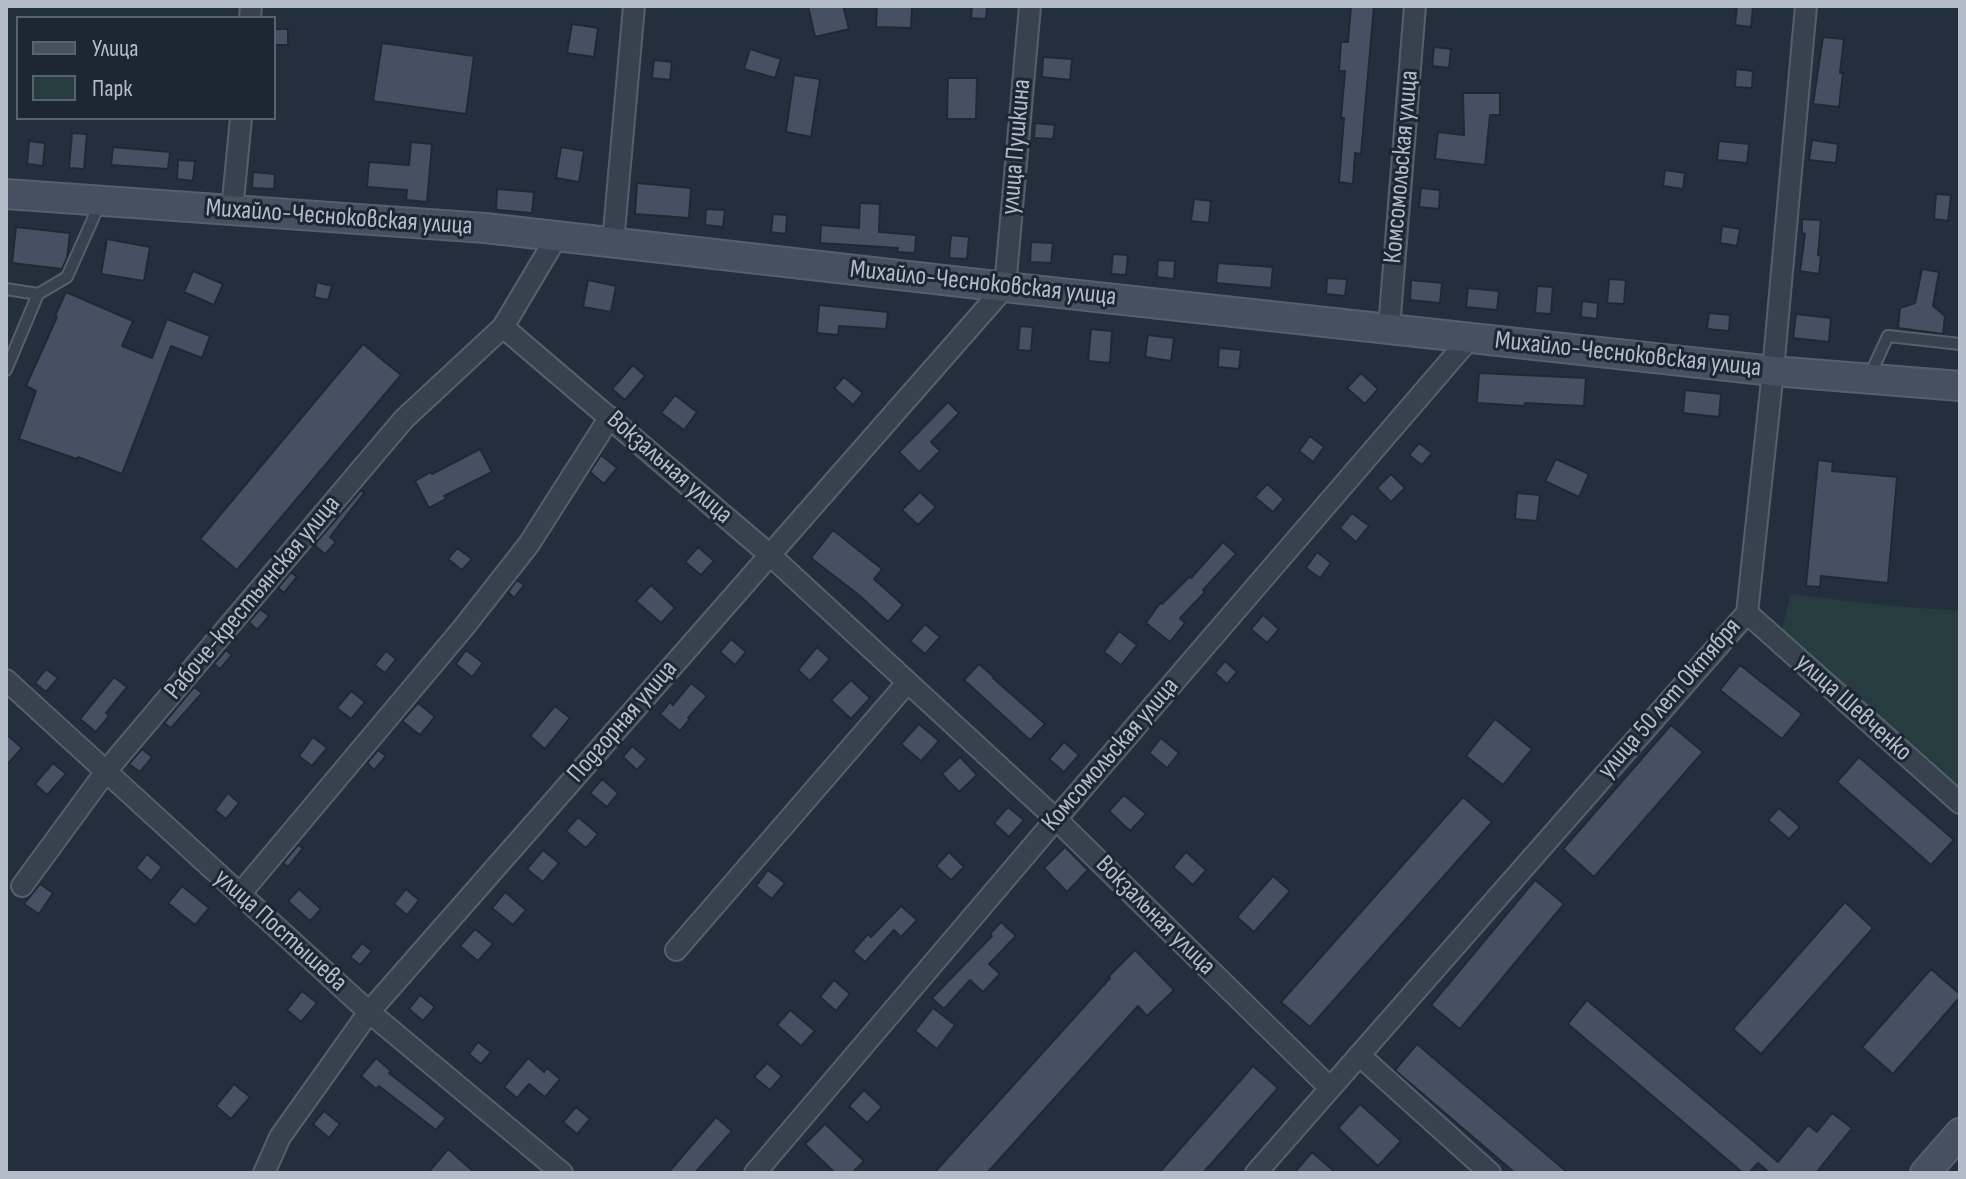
<!DOCTYPE html>
<html>
<head>
<meta charset="utf-8">
<style>
	body { margin:0 }
	#map { position:relative; width:1966px; height:1179px; overflow:hidden; background:#242f3e; font-family:"Sofia Sans Condensed",sans-serif }
	canvas { display:block }
	.frame { position:absolute; inset:0; border:8px solid #b4bcc9; pointer-events:none }
	.legend { position:absolute; left:16px; top:16px; width:260px; height:104px; box-sizing:border-box; background:#1d2633; border:2px solid #59626f; margin:0; padding:10px 14px; list-style:none; font-size:24px; color:#b4bcc9 }
	.legend li { display:flex; align-items:center; gap:16px; height:40px }
	.legend b { width:40px; border:2px solid #59626f }
</style>
</head>
<body>
<div id="map">
<canvas width="1966" height="1179"></canvas>
<div class="frame"></div>
<ul class="legend">
<li><b style="height:10px;background:#465061"></b>Улица</li>
<li><b style="height:22px;background:#263c3f"></b>Парк</li>
</ul>
</div>
<script>
const ctx = document.querySelector('canvas').getContext('2d');
ctx.lineJoin = 'round';
function fillPath(path, color) { ctx.fillStyle = color; ctx.fill(path, 'evenodd'); }
function stroke(path, color, width, dash) { ctx.strokeStyle = color; ctx.lineWidth = width; ctx.lineCap = dash ? 'butt' : 'round'; ctx.setLineDash(dash || []); ctx.stroke(path); }
function drawText(font, color, halo, rows, align = 'center') {
  ctx.font = font + ' "Sofia Sans Condensed",sans-serif'; ctx.lineWidth = 6; ctx.setLineDash([]); ctx.textBaseline = 'middle'; ctx.strokeStyle = halo; ctx.fillStyle = color; for (const [text, x, y, turn = 0] of rows) {
    ctx.save(); ctx.translate(x, y); ctx.rotate((+turn || 0) * Math.PI / 180); ctx.textAlign = isNaN(turn) ? turn : align; if (halo) ctx.strokeText(text, 0, 0); ctx.fillText(text, 0, 0); ctx.restore();
  }
}
fillPath(new Path2D(`
	M1791,594L1881,605L1960,611V798L1781,633Z`), '#263c3f');
const building = new Path2D(`
	M808,6H843L849,29L815,37Z
	M877,6H912L911,28L876,27Z
	M972,6H987L986,19L971,18Z
	M1351,6H1374L1361,154L1355,153L1353,184L1339,182L1344,118H1341L1345,71H1339L1341,42H1348Z
	M1737,6L1753,7L1751,27L1735,25Z
	M572,24L598,28L594,57L567,53Z
	M274,29H288V45H274Z
	M1823,37L1844,39L1840,73H1843L1839,107L1813,104Z
	M382,43L474,56L466,114L373,101Z
	M1434,47L1451,49L1449,68L1432,66Z
	M750,49L781,59L775,78L744,69Z
	M1043,57L1072,59L1070,80L1042,77Z
	M654,60L672,62L670,80L652,78Z
	M1736,69L1753,71L1752,88L1735,87Z
	M794,75L820,79L811,137L786,132Z
	M948,78H977L976,119H947Z
	M1463,93H1500V115H1490L1485,165L1435,159L1438,132L1464,135Z
	M1035,123L1055,125L1053,139L1034,138Z
	M72,133L87,134L84,169L69,168Z
	M1812,140L1838,144L1836,163L1809,160Z
	M29,141L45,143L43,166L27,164Z
	M1719,141L1749,144L1747,163L1717,160Z
	M411,142L432,144L427,202L406,200L407,190L367,187L369,162L409,165Z
	M113,147L170,152L168,169L111,165Z
	M561,147L584,151L579,182L556,178Z
	M178,160L195,161L193,181L177,179Z
	M1665,170L1685,173L1683,189L1663,186Z
	M253,172L275,174L274,189L252,188Z
	M637,183L691,188L689,218L635,214Z
	M1421,188L1440,190L1439,209L1419,207Z
	M497,189L534,192L532,213L496,210Z
	M1936,194L1951,195L1948,221L1934,219Z
	M1194,199L1211,201L1209,223L1191,221Z
	M860,203L880,204L879,232L916,235L915,253L897,252L898,248L820,243L821,225L859,228Z
	M706,209L725,210L723,227L705,225Z
	M773,214L787,215L786,234L771,232Z
	M1802,219L1821,220L1818,255L1821,256L1819,274L1800,271L1805,234L1802,233Z
	M1722,226L1740,229L1737,246L1720,243Z
	M16,227L70,233L67,258L62,269L12,263Z
	M951,235L969,237L967,259L949,258Z
	M107,239L150,247L144,281L101,274Z
	M1031,242L1053,243L1051,263L1030,262Z
	M1113,254L1128,255L1126,275L1111,274Z
	M1158,260L1175,261L1174,279L1157,277Z
	M1218,263L1273,267L1271,288L1216,283Z
	M1922,269L1939,272L1933,306L1945,316L1943,334L1898,328L1900,308L1915,303Z
	M193,271L223,284L214,305L184,292Z
	M1327,278L1347,279L1345,296L1326,294Z
	M1609,279L1626,280L1624,304L1607,303Z
	M588,280L616,286L611,312L583,307Z
	M1411,280L1442,283L1440,303L1410,300Z
	M317,282L332,286L328,300L314,297Z
	M1537,286L1553,287L1551,314L1535,313Z
	M1468,288L1499,291L1497,310L1466,307Z
	M66,292L133,321L122,346L152,358L167,319L210,336L202,358L171,346L122,474L78,457L77,459L19,439L36,391L26,386L57,317L55,316Z
	M1582,301L1598,303L1597,319L1581,317Z
	M819,305L888,312L886,329L839,326L838,335L817,333Z
	M1709,313L1730,315L1729,331L1707,329Z
	M1796,314L1831,318L1829,342L1793,338Z
	M1020,326L1033,327L1031,351L1018,350Z
	M1091,329L1112,331L1110,363L1088,361Z
	M1148,335L1174,338L1171,361L1145,357Z
	M363,344L401,375L237,570L200,539Z
	M1219,348L1241,350L1239,369L1218,367Z
	M633,365L645,376L625,400L612,389Z
	M1361,373L1378,389L1365,404L1347,388Z
	M1479,373L1586,378L1584,406L1525,403L1524,406L1477,403Z
	M844,377L863,393L853,405L834,388Z
	M1685,390L1721,394L1719,417L1683,413Z
	M675,395L697,412L684,430L661,413Z
	M948,402L959,413L931,442L940,451L919,472L899,452Z
	M1310,436L1324,447L1313,462L1299,451Z
	M1419,443L1432,453L1422,465L1409,455Z
	M480,449L492,472L444,496L446,499L429,508L415,481L431,472L432,474Z
	M601,455L617,468L604,484L590,472Z
	M1556,459L1589,474L1579,497L1545,481Z
	M1818,460L1833,462L1832,471L1897,477L1888,583L1821,576L1820,587L1806,586Z
	M1391,474L1405,488L1391,502L1377,488Z
	M1267,484L1284,499L1273,512L1255,497Z
	M361,490L364,493L330,537L336,542L325,554L314,545Z
	M920,492L936,507L918,525L902,510Z
	M1517,493L1540,495L1537,521L1515,519Z
	M1352,513L1369,526L1356,542L1340,528Z
	M833,530L882,569L874,579L903,605L888,622L860,596L811,558Z
	M1223,542L1236,554L1203,590L1205,592L1180,618L1185,623L1170,642L1146,623L1160,603L1162,604L1189,577L1191,578Z
	M698,547L714,561L701,575L685,562Z
	M457,548L472,559L462,570L448,559Z
	M1317,552L1331,563L1320,578L1306,568Z
	M291,572L297,577L284,593L278,588Z
	M517,580L524,585L514,598L508,592Z
	M651,585L675,608L661,623L636,601Z
	M260,609L269,616L257,630L249,622Z
	M1263,615L1279,629L1267,643L1251,629Z
	M925,624L940,637L925,654L910,641Z
	M1119,631L1137,645L1121,665L1104,652Z
	M731,639L746,652L735,665L720,652Z
	M817,647L830,659L810,681L798,670Z
	M226,650L232,655L220,669L214,664Z
	M466,650L483,663L472,677L456,664Z
	M386,651L396,659L385,673L375,665Z
	M1225,661L1237,672L1227,684L1215,673Z
	M979,664L994,677L993,678L1045,724L1030,740L964,680Z
	M1740,665L1802,714L1782,739L1720,690Z
	M46,669L58,678L46,692L35,683Z
	M114,677L127,687L106,713L109,716L96,732L80,719Z
	M851,680L870,698L851,719L831,700Z
	M691,683L707,696L688,718L690,719L680,731L660,714L670,702L673,705Z
	M194,687L202,693L171,728L164,723Z
	M351,691L365,702L351,719L337,708Z
	M418,703L435,717L420,735L402,721Z
	M555,706L570,718L545,749L530,736Z
	M1495,719L1532,749L1503,785L1466,756Z
	M919,724L939,741L921,761L901,744Z
	M1671,725L1703,752L1594,877L1563,849Z
	M6,734L22,748L6,766Z
	M313,737L327,748L312,766L299,756Z
	M1161,738L1179,753L1167,768L1149,753Z
	M1064,742L1079,755L1064,772L1049,759Z
	M632,746L647,759L637,770L623,757Z
	M142,749L152,757L140,772L129,764Z
	M378,750L386,756L374,770L367,763Z
	M960,757L977,775L959,792L942,774Z
	M1859,757L1954,840L1931,865L1837,782Z
	M53,763L66,774L47,795L35,784Z
	M602,779L618,793L607,807L590,793Z
	M228,793L239,803L226,819L215,810Z
	M1124,795L1146,814L1130,831L1109,811Z
	M1463,797L1492,822L1310,1027L1281,1002Z
	M1008,807L1024,820L1009,837L994,823Z
	M1779,808L1800,827L1789,839L1768,820Z
	M578,817L598,834L586,848L566,831Z
	M298,845L303,848L288,867L283,863Z
	M1065,847L1088,870L1067,892L1044,868Z
	M543,850L559,863L543,882L527,869Z
	M949,852L964,867L951,880L936,866Z
	M1186,852L1206,870L1193,885L1173,867Z
	M147,854L162,867L151,881L136,868Z
	M768,870L785,883L772,899L756,886Z
	M1273,876L1290,891L1254,932L1237,917Z
	M1535,880L1564,904L1460,1029L1431,1005Z
	M40,884L53,893L39,914L24,904Z
	M182,886L209,908L195,925L168,903Z
	M299,889L321,909L310,921L288,901Z
	M406,889L419,900L407,915L394,904Z
	M505,892L526,910L513,925L492,908Z
	M1845,902L1873,928L1761,1054L1733,1029Z
	M901,906L917,920L901,937L894,930L865,962L853,951L868,934L871,937Z
	M1001,922L1016,936L989,964L1000,974L983,992L970,980L944,1009L932,998L992,936L990,934Z
	M475,929L493,944L478,961L460,946Z
	M362,943L372,951L360,965L350,957Z
	M1135,950L1174,990L1147,1016L1138,1006L987,1173H934L1110,978L1109,976Z
	M1931,969L1960,994V997L1893,1074L1862,1047Z
	M834,980L850,994L836,1011L820,997Z
	M302,991L317,1003L301,1022L287,1010Z
	M420,995L435,1007L423,1021L409,1009Z
	M1587,1000L1778,1162L1808,1125L1817,1132L1832,1113L1852,1128L1816,1173H1770L1758,1163L1749,1173H1743L1568,1024Z
	M933,1008L955,1025L937,1049L915,1031Z
	M790,1010L815,1031L801,1046L777,1025Z
	M478,1042L491,1052L481,1064L469,1054Z
	M1417,1044L1568,1173H1515L1397,1072L1395,1070Z
	M376,1058L391,1071L389,1073L446,1118L436,1130L379,1086L376,1089L361,1076Z
	M528,1058L544,1072L547,1068L560,1079L545,1097L529,1084L517,1098L504,1087Z
	M767,1063L782,1076L770,1090L754,1077Z
	M1253,1066L1278,1088L1203,1173H1159Z
	M234,1084L250,1097L231,1119L216,1106Z
	M864,1090L882,1107L867,1123L849,1106Z
	M1360,1104L1401,1141L1378,1166L1338,1128Z
	M576,1107L590,1119L577,1134L563,1122Z
	M324,1111L340,1124L329,1138L313,1124Z
	M716,1117L732,1131L695,1173H668Z
	M825,1124L864,1161L852,1173H835L805,1144Z
	M448,1149L475,1173H428Z
	M1312,1152L1336,1173H1294Z`);
fillPath(building, '#455162');
stroke(building, '#1f2835', 2);
const service = new Path2D(`
	M6,289L38,294
	M6,370L38,294L67,277L100,203
	M1869,377L1888,336L1960,344`);
const minor = new Path2D(`
	M250,18L251,6
	M232,211L241,118
	M556,238L503,327L770,555L1056,819L1330,1088
	M613,243L634,6
	M1389,328L1415,6
	M1747,613L1960,803
	M6,680L369,1012L562,1173
	M22,886L107,770L404,419L503,327
	M240,894L464,627L529,544L610,417
	M676,950L907,683
	M1359,1055L1490,1173
	M264,1173L280,1137L369,1012L1005,287L1030,6
	M755,1173L1056,819L1470,338
	M1256,1173L1747,613L1773,371L1806,6`);
const secondary = new Path2D(`
	M6,194L485,228L1005,287L1773,371L1960,386
	M1925,1173L1960,1133`);
stroke(service, '#565f6c', 14);
stroke(minor, '#565f6c', 24);
stroke(secondary, '#565f6c', 32);
stroke(service, '#38414e', 10);
stroke(minor, '#38414e', 20);
stroke(secondary, '#465061', 28);
drawText('26px', '#b4bcc9', '#1d2633', [
	["улица Пушкина",1017,147,-85],
	["Комсомольская улица",1402,167,-85],
	["Михайло-Чесноковская улица",339,218,4],
	["Михайло-Чесноковская улица",983,284,6],
	["Михайло-Чесноковская улица",1628,355,6],
	["Вокзальная улица",669,468,41],
	["Рабоче-крестьянская улица",253,598,-50],
	["улица 50 лет Октября",1670,699,-49],
	["улица Шевченко",1853,708,42],
	["Подгорная улица",623,722,-49],
	["Комсомольская улица",1111,755,-49],
	["Вокзальная улица",1155,916,45],
	["улица Постышева",280,931,42]
]);
</script>
</body>
</html>
